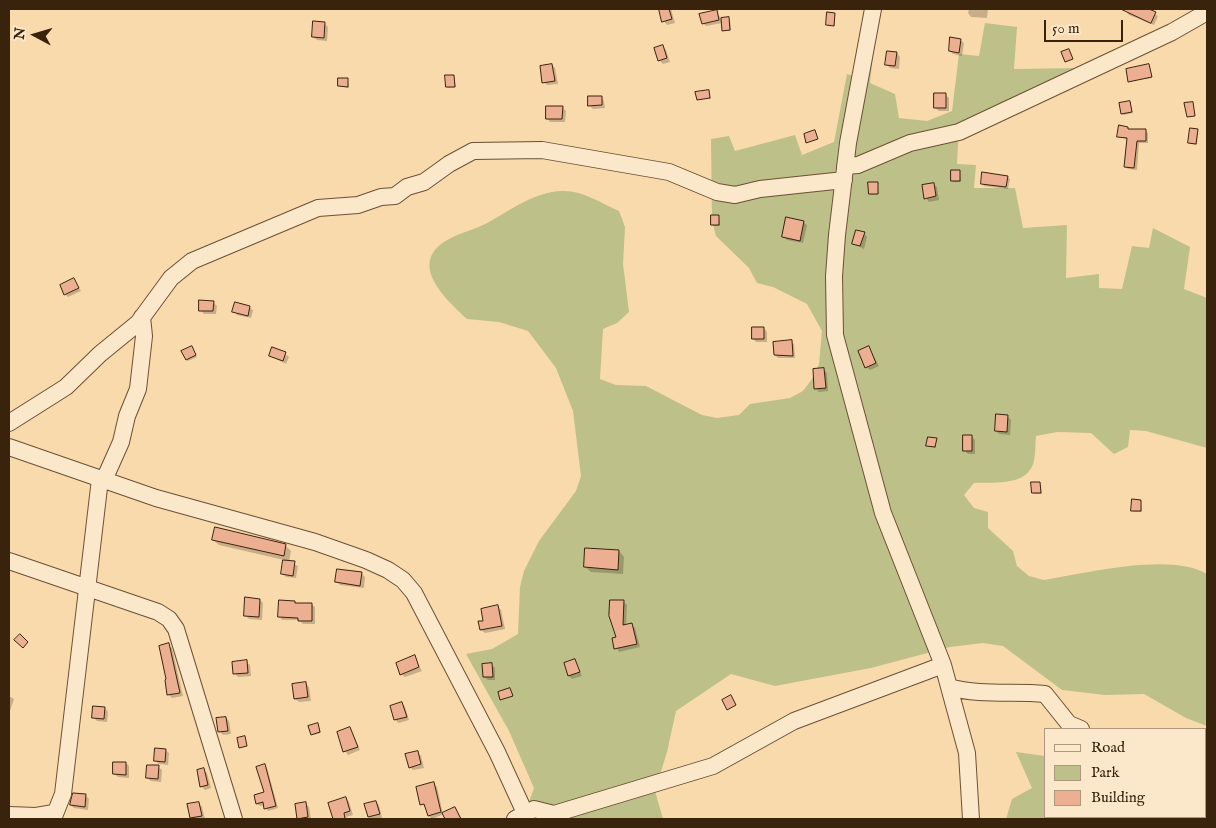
<!DOCTYPE html>
<html>
<head>
<meta charset="utf-8">
<style>
	body { margin:0 }
	#map { position:relative; width:1216px; height:828px; overflow:hidden; background:#f9daac; font-family:"IM FELL English",serif }
	canvas { display:block }
	.frame { position:absolute; inset:0; border:10px solid #3a230d; pointer-events:none }
	.legend { position:absolute; left:1044px; top:728px; width:162px; height:90px; box-sizing:border-box; background:#fbe7c9; border:1px solid #ae997e; margin:0; padding:6px 9px; list-style:none; font-size:15px; color:#3a230d }
	.legend li { display:flex; align-items:center; gap:10px; height:25px }
	.legend b { width:25px; border:1px solid #ae997e }
	.north { position:absolute; left:10px; top:10px; width:50px; height:50px; -webkit-text-stroke:4px #fbe7c9; paint-order:stroke; rotate:276deg; font-size:14px; font-weight:700; line-height:20px; text-align:center; color:#3a230d }
	.north::after { content:''; display:block; margin:auto; width:18px; height:22px; background:#3a230d; clip-path:polygon(50% 0,100% 100%,50% 72%,0 100%) }
	.scale { position:absolute; left:1044px; top:20px; width:79px; height:22px; box-sizing:border-box; border:2px solid #3a230d; border-top:0; padding-left:6px; font-size:15px; line-height:18px; white-space:nowrap; color:#3a230d; -webkit-text-stroke:4px #fbe7c9; paint-order:stroke }
</style>
</head>
<body>
<div id="map">
<canvas width="1216" height="828"></canvas>
<div class="frame"></div>
<ul class="legend">
<li><b style="height:6px;background:#fbe7c9"></b>Road</li>
<li><b style="height:14px;background:#bec089"></b>Park</li>
<li><b style="height:14px;background:#ecaf91"></b>Building</li>
</ul>
<div class="north">N</div>
<div class="scale">50 m</div>
</div>
<script>
const ctx = document.querySelector('canvas').getContext('2d');
ctx.lineJoin = 'round';
function fillPath(path, color) { ctx.fillStyle = color; ctx.fill(path, 'evenodd'); }
function stroke(path, color, width, dash) { ctx.strokeStyle = color; ctx.lineWidth = width; ctx.lineCap = dash ? 'butt' : 'round'; ctx.setLineDash(dash || []); ctx.stroke(path); }
fillPath(new Path2D(`
	M878,9L870,83L895,94L899,118L927,121L952,111L959,54L979,56L985,23L1017,27L1014,69L1078,68L959,124L957,164L976,165L974,188H1015L1023,228L1067,225L1066,278L1099,274V288L1122,289L1132,246L1149,248L1153,228L1190,247L1184,289L1207,298V448L1146,431L1130,430L1128,447L1114,454L1091,433L1057,432L1036,436C1035,444 1036,459 1032,467C1022,486 992,482 974,483L964,495L974,508L988,512V528L1013,551L1017,566L1029,576L1044,580C1086,573 1171,552 1207,574V726L1186,718L1144,694L1105,695L1062,690L1003,646L983,643L950,647L871,668L775,686L731,674L676,711L667,752L655,791L663,819H523L534,788L509,731L466,654L492,649L518,634L520,587L524,571L539,541L576,491L581,476L573,411L556,368L528,331L499,322L467,319C448,301 408,266 444,242C457,233 475,230 489,222C512,209 535,192 562,191C582,190 601,203 619,211L625,227L623,264L629,312L617,323L603,329L600,379L616,385L646,386L702,415L717,418L739,415L750,404L790,398L803,391L812,379L819,364L822,331L807,304L773,287L757,283L749,268L716,236L712,221L711,139L729,136L735,151L795,135L802,155L834,142L847,74L853,76Z
	M1016,752L1045,756V817H1205V790H1207V819H1006L1012,799L1032,788Z`), '#bec089');
fillPath(new Path2D(`
	M660,9H671L675,23L667,25L664,21Z
	M969,9H988L987,18L971,17L968,13Z
	M1129,9H1140L1146,12L1148,10L1158,16L1154,25L1129,15L1127,13Z
	M716,11L721,19L730,20L731,31H723L722,23L706,26L703,23Z
	M835,14V26H829L827,24Z
	M325,24L328,27L327,41L317,40L313,37Z
	M960,40L964,43L962,56L953,54L950,51Z
	M663,47L666,50L670,62L663,64L659,60Z
	M897,53L900,57L899,69L890,68L886,64Z
	M552,65L555,68L558,84L547,85L544,82Z
	M1148,65L1152,78L1130,81Z
	M454,76L456,87L448,88L447,87Z
	M348,80L349,88L339,86Z
	M708,91L711,99H698Z
	M946,95L949,98V111H939L935,108Z
	M601,97L604,101L605,108L593,109L589,105Z
	M1130,103L1133,113L1124,115L1122,114Z
	M562,107L566,111L565,122H550L547,118Z
	M1127,128L1130,130H1145L1148,133V143H1139L1137,170L1128,169L1125,166L1128,140L1118,136Z
	M1198,130L1197,145L1191,144L1189,142Z
	M960,171L961,182H953L952,180Z
	M1007,177L1010,179L1008,189L984,186L982,183Z
	M877,183L879,194L871,195L870,193Z
	M933,184L937,187L939,200L929,202L926,198Z
	M719,216L720,226H713L712,224Z
	M803,222L807,225L803,243L787,240L784,237Z
	M864,233L867,237L864,249L853,244Z
	M74,280L81,291L68,297L65,294Z
	M213,302L217,306L216,314H204L200,310Z
	M249,307L253,310L251,318L237,315L234,311Z
	M764,328L767,332V342H756L753,338Z
	M791,342L794,344L795,358H778L775,355Z
	M869,348L879,366L870,370L866,367Z
	M193,349L197,357L188,361L187,360Z
	M285,354L289,357L286,364L270,356Z
	M824,370L827,373L828,391L819,392L815,388Z
	M1007,416L1011,420L1010,435L999,434L996,431Z
	M971,436L975,440V454H968L964,450Z
	M936,439V448L928,446Z
	M1040,483L1042,494H1035L1033,493Z
	M1141,501L1142,512H1134L1132,510Z
	M213,540L286,546L291,551L289,562L298,566L296,578L286,577L282,573L284,560L219,545Z
	M619,551L624,557L623,574L591,572L585,567Z
	M362,574L365,577L364,588L340,585L337,582Z
	M260,600L263,603L262,620L249,619L245,615Z
	M295,602L297,604H311L315,607V624H303L299,620H282L279,616Z
	M624,602L627,605L626,626L631,624L635,628L640,647L619,652L613,639L618,638Z
	M498,607L501,610L505,629L485,633L481,630L485,622Z
	M168,645L172,648L183,696L172,698L168,694Z
	M414,657L422,671L405,677L401,674Z
	M575,660L582,676L572,679L569,676Z
	M246,662L250,665L251,676L238,677L234,673Z
	M491,664L495,668V680H488L484,677Z
	M305,683L309,687L311,701L299,702L295,699Z
	M9,696L14,699L10,711L9,710Z
	M402,703L405,707L409,720L399,723L395,720Z
	M105,708L108,712L107,722L97,721L93,717Z
	M226,718L229,721L231,734L223,735L219,731Z
	M318,725L321,733L313,735L312,734Z
	M350,728L360,750L348,755L345,751Z
	M165,750L169,753L168,765L159,764L156,761Z
	M417,752L421,756L424,768L413,770L410,767Z
	M126,763L129,766V778L118,777L114,774Z
	M264,765L267,768L278,808L268,811L265,805L260,806L257,804L265,793Z
	M158,767L162,770L161,782L151,781L147,778Z
	M204,770L207,773L211,788L205,790L201,786Z
	M434,784L437,787L443,814L455,808L462,819H446L444,814L432,819L429,816L426,807L421,804Z
	M85,795L89,799L88,810L74,808L71,805Z
	M346,798L349,802L353,815L346,817L347,819H334L329,804Z
	M376,802L379,805L382,818L371,819L369,817Z
	M199,803L202,807L205,819H193L189,805Z
	M306,804L309,807L311,819H299Z`), '#0003');
const building = new Path2D(`
	M659,9H669L672,19L662,22Z
	M1121,9H1149L1156,12L1151,23Z
	M717,10L719,20L702,24L699,14Z
	M827,12L835,13L834,26L826,25Z
	M729,17L730,30L722,31L721,18Z
	M313,21L325,22L324,38L312,37Z
	M950,37L961,39L959,53L949,51Z
	M663,45L667,58L658,61L654,48Z
	M1069,49L1073,59L1065,62L1061,52Z
	M887,51L897,52L895,66L885,65Z
	M552,64L555,81L542,83L540,66Z
	M1149,64L1152,77L1128,82L1126,69Z
	M445,75H454L455,87H446Z
	M338,78H348V87L338,86Z
	M709,90L710,98L697,100L695,92Z
	M934,93H946V108H934Z
	M588,96H602V105L588,106Z
	M1130,101L1132,112L1121,114L1119,103Z
	M1193,102L1195,116L1187,117L1184,103Z
	M546,106H563L562,119H546Z
	M1119,125L1128,127V129H1146V141H1137L1134,168L1124,167L1127,138L1117,137Z
	M1190,128L1198,129L1196,144L1188,143Z
	M815,130L818,139L806,143L804,134Z
	M951,170H960V181H951Z
	M982,172L1008,176L1006,187L981,184Z
	M868,182H878V194H869Z
	M934,183L936,196L924,199L922,185Z
	M711,215H719V225H711Z
	M786,217L804,221L800,241L782,237Z
	M856,230L865,232L860,246L852,244Z
	M74,278L79,288L64,295L60,285Z
	M199,300L214,301L213,311H199Z
	M235,302L250,306L248,316L232,312Z
	M752,327H764V339H752Z
	M792,340L793,356L774,355L773,342Z
	M192,346L196,355L186,360L181,351Z
	M869,346L876,363L865,368L858,351Z
	M272,347L286,352L283,361L269,356Z
	M824,368L826,388L814,389L813,369Z
	M996,414L1008,415L1007,432L995,431Z
	M963,435H972V451H963Z
	M928,437L937,438L935,447L926,446Z
	M1031,482H1040L1041,493H1032Z
	M1132,499L1141,500V511H1131Z
	M215,527L286,544L284,556L212,540Z
	M585,548L619,550L618,570L584,567Z
	M283,560L295,561L293,576L281,574Z
	M337,569L362,572L360,586L335,582Z
	M245,597L260,599L259,617L244,616Z
	M279,600L295,601V603H312V621H298V618L278,617Z
	M610,600H624L623,625L632,623L637,644L614,649L612,638L616,637L609,616Z
	M498,605L502,626L480,630L478,621H483L481,609Z
	M20,634L28,642L23,648L14,640Z
	M169,643L180,693L167,695L165,680L166,679L159,646Z
	M415,655L419,667L400,675L396,663Z
	M575,659L580,672L568,676L564,663Z
	M247,660L248,673L233,674L232,662Z
	M492,663L493,677H483L482,664Z
	M306,682L308,697L294,699L292,684Z
	M510,688L513,696L500,700L498,692Z
	M731,695L736,705L727,710L722,700Z
	M402,702L407,717L394,720L390,706Z
	M93,706L105,707L104,719L92,718Z
	M226,717L228,731L218,732L216,718Z
	M318,723L320,732L311,735L308,726Z
	M350,727L358,747L343,752L337,732Z
	M245,736L247,746L239,748L237,738Z
	M155,748L166,749L165,762L154,761Z
	M418,751L421,764L409,768L405,754Z
	M113,762H126V775L113,774Z
	M265,764L276,806L264,809L263,802L256,804L254,795L264,792L256,767Z
	M147,765H159L158,779L146,778Z
	M204,768L208,785L200,787L197,770Z
	M434,782L441,812L428,816L424,804L420,805L416,787Z
	M73,793L86,794L85,807L70,805Z
	M346,797L350,811L344,813L345,819H333L328,803Z
	M376,801L380,814L368,817L364,804Z
	M199,802L202,816L190,818L187,804Z
	M306,802L308,817L297,819L295,804Z
	M455,807L461,819H445L442,813Z`);
fillPath(building, '#ecaf91');
stroke(building, '#3a230d', 1);
const minor = new Path2D(`
	M873,9L848,143L837,235L834,276L835,335L883,513L943,665L967,753L971,819
	M845,166L858,165L910,143L959,132L1172,32L1207,12
	M9,423L66,387L100,354L138,323L171,278L192,261L318,208L358,205L381,197L395,196L407,187L424,182L449,164L473,151L542,150L669,172L717,192L735,195L760,189L844,180
	M9,447L156,498L315,542L366,560L388,570L403,580L414,593L497,752L525,813
	M104,480L121,442L127,416L138,389L144,336L142,317
	M9,561L158,612L169,619L176,629L234,819
	M949,687C980,696 1013,691 1045,694L1069,724L1081,729
	M1205,786H1207
	M9,815L36,816L54,813
	M53,819L63,794L100,479
	M515,819L534,809L554,814L713,766L794,721L943,665`);
stroke(minor, '#6a5135', 18);
stroke(minor, '#fbe7c9', 16);
</script>
</body>
</html>
